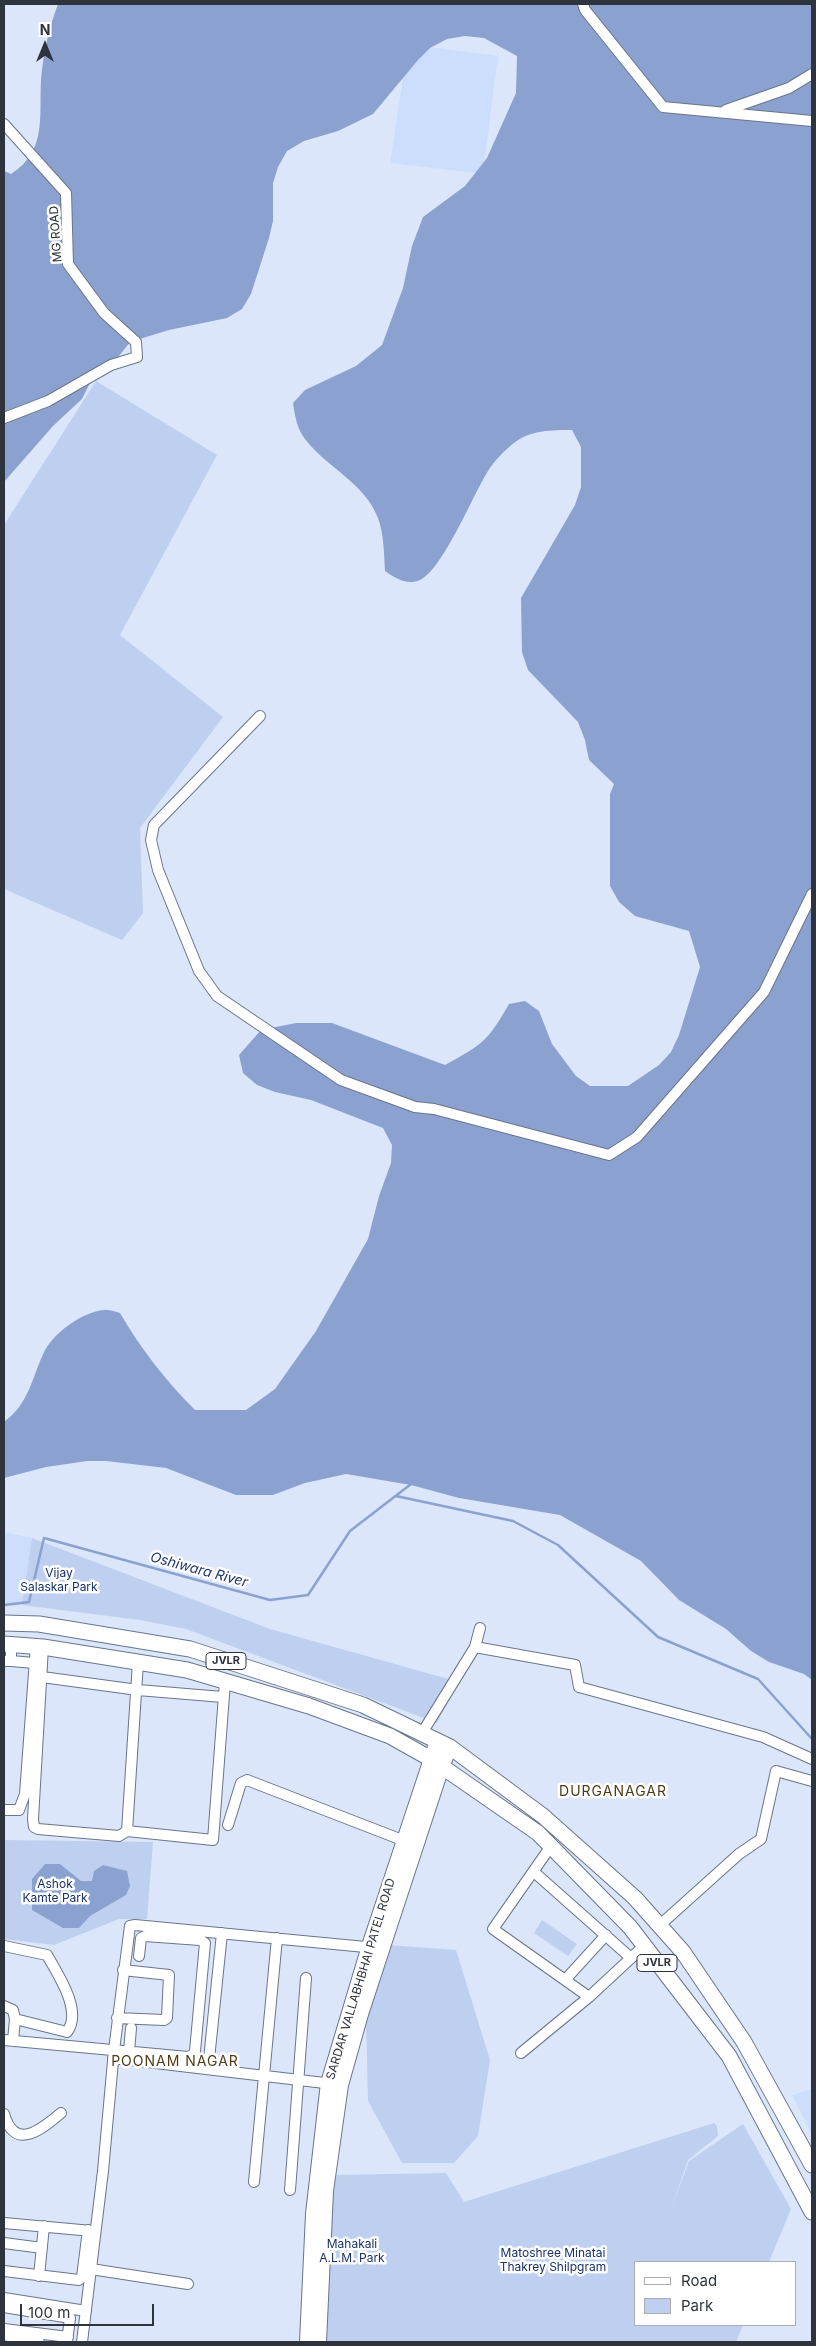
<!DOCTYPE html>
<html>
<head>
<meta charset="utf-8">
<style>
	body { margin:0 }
	#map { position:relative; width:816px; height:2346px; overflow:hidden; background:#dbe6fa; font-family:Inter,sans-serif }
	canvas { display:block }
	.frame { position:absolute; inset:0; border:5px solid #2e343d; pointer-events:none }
	.legend { position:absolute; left:634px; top:2261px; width:162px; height:65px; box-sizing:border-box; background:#fff; border:1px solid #abaeb1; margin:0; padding:6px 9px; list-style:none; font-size:15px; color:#2e343d }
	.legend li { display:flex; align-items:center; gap:10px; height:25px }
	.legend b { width:25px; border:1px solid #abaeb1 }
	.north { position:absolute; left:20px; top:20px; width:50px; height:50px; -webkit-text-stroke:4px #fff; paint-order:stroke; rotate:0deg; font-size:14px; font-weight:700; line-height:20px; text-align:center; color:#2e343d }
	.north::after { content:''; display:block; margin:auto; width:18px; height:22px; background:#2e343d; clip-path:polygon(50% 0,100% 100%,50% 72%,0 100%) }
	.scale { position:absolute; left:20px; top:2304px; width:134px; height:22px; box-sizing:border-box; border:2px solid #2e343d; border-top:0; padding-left:6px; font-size:15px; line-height:18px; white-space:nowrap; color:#2e343d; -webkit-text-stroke:4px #fff; paint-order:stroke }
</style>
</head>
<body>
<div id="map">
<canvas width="816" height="2346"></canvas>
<div class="frame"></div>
<ul class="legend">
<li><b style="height:6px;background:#fff"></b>Road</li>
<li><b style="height:14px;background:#bfcfef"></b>Park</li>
</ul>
<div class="north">N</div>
<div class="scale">100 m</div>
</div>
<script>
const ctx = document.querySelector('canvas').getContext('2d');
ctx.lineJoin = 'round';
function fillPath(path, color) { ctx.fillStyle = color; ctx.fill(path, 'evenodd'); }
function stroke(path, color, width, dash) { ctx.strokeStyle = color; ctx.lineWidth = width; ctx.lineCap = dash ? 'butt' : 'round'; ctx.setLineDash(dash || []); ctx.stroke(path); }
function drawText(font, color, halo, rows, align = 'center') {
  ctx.font = font + ' Inter,sans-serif'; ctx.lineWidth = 5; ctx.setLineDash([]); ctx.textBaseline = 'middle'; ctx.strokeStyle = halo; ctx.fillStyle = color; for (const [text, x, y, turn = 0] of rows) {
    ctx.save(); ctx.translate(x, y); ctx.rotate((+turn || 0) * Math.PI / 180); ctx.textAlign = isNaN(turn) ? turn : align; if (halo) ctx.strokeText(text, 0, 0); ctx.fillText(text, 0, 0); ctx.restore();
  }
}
fillPath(new Path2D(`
	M408,44L498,56L483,174L390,163Z
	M4,1532L32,1538L22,1605L4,1607Z
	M812,2089V2135L792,2095Z`), '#cddefd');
fillPath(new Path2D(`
	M96,381L217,455L120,635L223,717L140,828L143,913L122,940L4,889V525Z
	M32,1538L270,1629L459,1682L437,1723L186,1629L140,1620L22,1605Z
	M4,1840L153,1842L147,1919H119L54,1945L4,1939Z
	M542,1920L577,1944L568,1956L534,1933Z
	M388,1945L456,1950L490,2060L478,2136L454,2163H402L368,2101L366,2018Z
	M714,2123L717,2126L718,2136L688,2160L671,2209L689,2161L743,2124L791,2209L769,2262H635V2325H743L736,2342H324L329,2202L335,2175L446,2173L464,2202Z`), '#bfcfef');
fillPath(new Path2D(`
	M58,4H812V1680L804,1674L769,1662L751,1651L726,1629L679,1600L641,1561L560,1515L459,1498L411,1485L346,1474L305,1483L273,1495H236L166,1468L106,1461H87L46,1467L4,1478V1422C30,1403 32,1376 45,1350C56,1331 83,1312 104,1310C109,1309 115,1312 120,1313C141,1349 165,1380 195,1410H246L275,1389L316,1331L368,1239L379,1196L391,1163L392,1145L383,1128L311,1100L275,1092L257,1085L243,1073L239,1055L261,1030L296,1023H332L445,1065C483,1044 487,1042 509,1004L525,1001L539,1011L552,1044L576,1076L590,1086H628L659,1065L671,1052L679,1035L700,967L689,931L635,916L619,902L610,886V794L614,784L589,760L585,740L578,722L528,670L522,652L521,598L575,505L581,487V447L572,430C552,430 530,430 514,443C505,450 494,461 488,471C473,495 443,569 420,580C407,586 395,578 385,571C384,554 384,534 378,518C365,483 327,468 305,439C297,429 295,416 293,403L305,390L356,366L382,345L403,288L412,246L423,217L465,186L487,158L516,93L517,56L484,38L465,36L447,39L430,48L418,60L373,114L338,131L304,141L287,151L278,167L273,183V221L269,238L251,294L242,309L227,318L169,330L130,342L108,370L90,383L82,399L53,426L4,482V171L11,174C47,151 39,117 41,80C43,54 49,28 58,4Z
	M45,1864H60L81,1881H92L94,1871L103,1865L127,1871L130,1886L126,1895L90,1916L79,1928H63L32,1910V1879Z`), '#8ba2d0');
stroke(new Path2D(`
	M396,1496L513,1521L558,1545L658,1637L758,1679L812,1739
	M4,1605L29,1602L44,1538L270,1600L308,1595L350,1531L454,1451L500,1386L553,1316L591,1289L683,1194`), '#8ba2d0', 2.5);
const street = new Path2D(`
	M583,4L585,10L663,107L812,121
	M726,110L789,88L812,74
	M4,124L66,193L68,264L104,313L136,342L137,357L111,365L48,401L4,418
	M260,716L154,825L151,840L158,870L199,971L217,996L341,1080L415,1107L434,1109L609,1155L637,1137L764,992L812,894
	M43,1647L33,1819L34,1827L38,1829L119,1836L127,1831L138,1662
	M475,1647L480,1628
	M4,1661H11V1645
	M11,1661L34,1663
	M42,1677L138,1690L223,1697
	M422,1733L475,1647L575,1665L579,1687L763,1737L812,1759
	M4,1810H19L25,1794L36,1646
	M228,1825L241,1783L247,1780L410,1843
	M127,1831L213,1840L225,1682
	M551,1846L493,1929L589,1997
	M534,1872L631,1958
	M660,1925L739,1854L761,1839L776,1771L812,1781
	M4,1946L47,1955C58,1975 83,2011 67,2032L15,2019L13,2010L4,2006
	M565,1980L606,1935
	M117,2018L164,2020L167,2018L169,1975L123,1970
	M4,2040L188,2057L193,2055L195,2051L205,1943L200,1940L145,1936L141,1938L139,1956
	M13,2041L15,2019
	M129,2052L131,2028
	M521,2053L589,1997L644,1946
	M113,2058L333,2084
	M208,2069L222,1933
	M4,2114C15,2152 42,2129 61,2113
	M254,2182L277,1938
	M290,2190L306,1978
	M4,2223L92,2231
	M4,2243L42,2248
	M91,2269L188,2284
	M4,2271L79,2280L82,2277L88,2230
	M39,2276L44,2226
	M4,2298L86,2311
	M4,2307L70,2318L67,2342
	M4,2329L68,2337
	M4,2335L39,2342
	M82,2342L103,2171L114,2050L130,1926L135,1925L376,1948`);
const secondary = new Path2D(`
	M307,2342L313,2214L328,2083L369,1946L437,1741
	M319,2342L326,2191L341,2085L361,2014L442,1767L450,1747`);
const primary = new Path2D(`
	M4,1623L39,1624L190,1649L363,1705L450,1747L543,1816L635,1898L683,1952L744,2042L812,2165
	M4,1644L43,1647L187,1670L309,1706L390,1736L431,1759L538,1833L630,1927L729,2056L812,2212`);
stroke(street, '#69758b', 12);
stroke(secondary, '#69758b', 16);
stroke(primary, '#69758b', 17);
stroke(street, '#fff', 10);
stroke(secondary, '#fff', 14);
stroke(primary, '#fff', 15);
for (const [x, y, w] of [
	[226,1661,40],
	[657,1963,40]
]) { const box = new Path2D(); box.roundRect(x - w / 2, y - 8.5, w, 17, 4); ctx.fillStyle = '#fff'; ctx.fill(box); stroke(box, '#2e343d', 1); }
drawText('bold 11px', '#2e343d', null, [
	["JVLR",226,1661],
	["JVLR",657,1963]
]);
drawText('12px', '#2e343d', '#fff', [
	["MG ROAD",56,234,-94],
	["SARDAR VALLABHBHAI PATEL ROAD",361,1979,-73]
]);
drawText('12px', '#183169', '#fff', [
	["Vijay",59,1573],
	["Salaskar Park",59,1587],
	["Ashok",55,1884],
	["Kamte Park",55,1898],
	["Mahakali",352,2244],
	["A.L.M. Park",352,2258],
	["Matoshree Minatai",553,2253],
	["Thakrey Shilpgram",553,2267]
]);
drawText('italic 14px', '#1d376f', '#fff', [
	["Oshiwara River",199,1570,15]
]);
ctx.letterSpacing = '1px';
drawText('14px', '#4e3c16', '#fff', [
	["DURGANAGAR",613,1792],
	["POONAM NAGAR",175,2062]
]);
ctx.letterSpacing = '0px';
</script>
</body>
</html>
